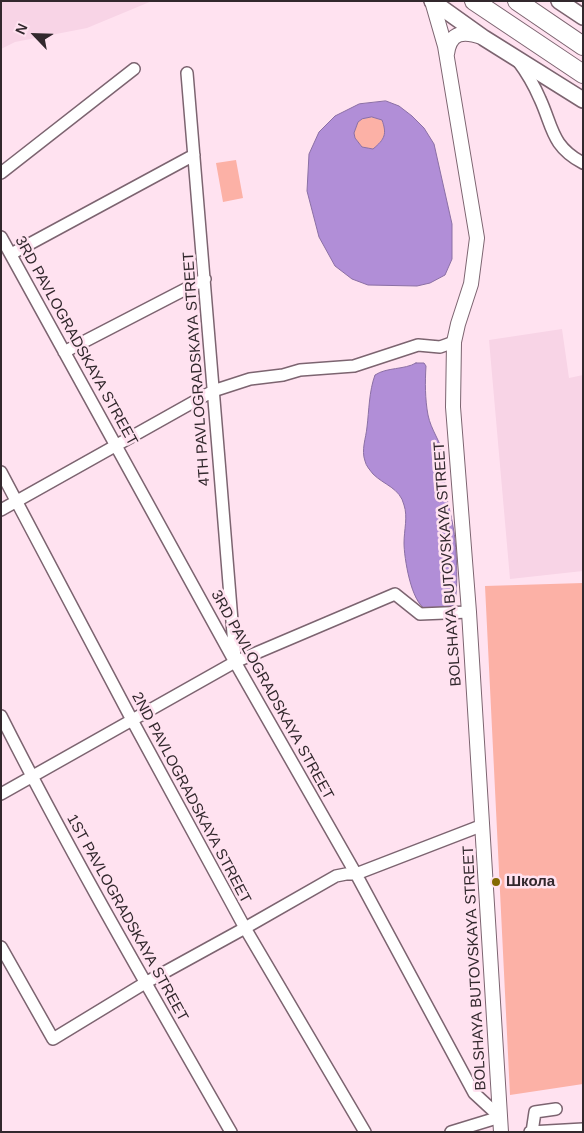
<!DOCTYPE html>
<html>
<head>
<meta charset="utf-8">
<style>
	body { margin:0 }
	#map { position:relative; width:584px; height:1133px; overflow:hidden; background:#ffe2f0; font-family:Helvetica,sans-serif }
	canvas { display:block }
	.frame { position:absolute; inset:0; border:2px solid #32282d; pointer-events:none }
	.north { position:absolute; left:10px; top:10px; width:50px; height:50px; -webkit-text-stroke:4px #ffe2f0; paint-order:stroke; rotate:294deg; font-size:14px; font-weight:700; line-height:20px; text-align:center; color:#32282d }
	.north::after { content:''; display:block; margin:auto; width:18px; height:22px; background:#32282d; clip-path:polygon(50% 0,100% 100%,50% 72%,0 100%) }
</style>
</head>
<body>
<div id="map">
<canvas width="584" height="1133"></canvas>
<div class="frame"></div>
<div class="north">N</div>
</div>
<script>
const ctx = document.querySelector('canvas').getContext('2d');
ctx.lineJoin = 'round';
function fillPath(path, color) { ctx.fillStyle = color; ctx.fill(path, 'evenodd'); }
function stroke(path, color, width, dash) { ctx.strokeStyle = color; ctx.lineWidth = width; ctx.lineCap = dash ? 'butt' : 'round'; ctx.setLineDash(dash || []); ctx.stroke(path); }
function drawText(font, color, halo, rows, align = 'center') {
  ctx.font = font + ' Helvetica,sans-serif'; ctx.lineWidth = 5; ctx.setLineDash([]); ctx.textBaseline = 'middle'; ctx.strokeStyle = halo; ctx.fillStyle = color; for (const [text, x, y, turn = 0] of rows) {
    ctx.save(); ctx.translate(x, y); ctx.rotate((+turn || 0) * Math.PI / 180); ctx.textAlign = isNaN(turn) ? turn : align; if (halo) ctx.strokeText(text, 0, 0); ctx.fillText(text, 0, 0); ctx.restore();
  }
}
fillPath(new Path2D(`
	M1,1H152L87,28L15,42L1,49Z
	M562,329L569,378L583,375V571L510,579L489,340Z`), '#f8d4e6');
fillPath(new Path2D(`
	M372,117L382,120C387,134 385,139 373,149L362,147L355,138L354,133L358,122L362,119Z
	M236,160L243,198L223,202L216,163Z
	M583,583V1084L510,1095L485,586Z`), '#fcb1a6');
const water = new Path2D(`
	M386,101L399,106L412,116L424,128L434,144L452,224V259L445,275L430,283L417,286L368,285L352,279L335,266L319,237L307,191L309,154L319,132L335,116L359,104ZM372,117L382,120C387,134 385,139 373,149L362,147L355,138L354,133L358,122L362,119Z
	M416,363H424L426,366C425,382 425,399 428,415C431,430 441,442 444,457C447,468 444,477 445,488C447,502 452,517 454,532C456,544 460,600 452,607C450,609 447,609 445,610C440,611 430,611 426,609C411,603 404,557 404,543C404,530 408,517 404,505C400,488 384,485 373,474C370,470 366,466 365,461C361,450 366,438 367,427C369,411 369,391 375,375C387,367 404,370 416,363Z`);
fillPath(water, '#b18ed7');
stroke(water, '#8b6fa4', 1);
const minor = new Path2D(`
	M518,61C527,73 534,85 540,99C553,127 551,146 583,163
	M187,73C204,268 219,463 235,658
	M1,173L134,69
	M1,237L235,662L356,874L474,1093L500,1117L451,1132
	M11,254L194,155
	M64,352L205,279
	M1,472L132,720L245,928L365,1132
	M1,510L213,391L250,379L283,375L300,370L354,366L418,345L440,347L454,342
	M1,716C72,857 152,994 231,1132
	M1,794L235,662L395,594L420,614L469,612
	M1,947L53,1039L145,983L245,928L336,876L346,874H356L483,825
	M530,1132L583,1129
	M532,1132L535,1112L556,1109`);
const tertiary = new Path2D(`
	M432,1L445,46L477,238L471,284L458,324L454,342L453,407L469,612L501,1132
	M447,54C450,31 464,31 482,37`);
const secondary = new Path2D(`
	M432,1L484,38L583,100
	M559,1L583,17`);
const primary = new Path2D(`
	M474,1L583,74
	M517,1L583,46`);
stroke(minor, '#7c6470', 14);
stroke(tertiary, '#7c6470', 16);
stroke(secondary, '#7c6470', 18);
stroke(primary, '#7c6470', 20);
stroke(minor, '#fff', 11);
stroke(tertiary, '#fff', 14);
stroke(secondary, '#fff', 15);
stroke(primary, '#fff', 18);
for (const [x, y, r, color] of [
	[496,882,5,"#846902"]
]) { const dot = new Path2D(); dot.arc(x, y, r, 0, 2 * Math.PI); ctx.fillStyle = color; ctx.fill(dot); stroke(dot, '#ffe2f0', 2); }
drawText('15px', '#32282d', '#ffe2f0', [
	["3RD PAVLOGRADSKAYA STREET",76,341,61],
	["4TH PAVLOGRADSKAYA STREET",197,369,-94],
	["BOLSHAYA BUTOVSKAYA STREET",448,564,-94],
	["3RD PAVLOGRADSKAYA STREET",272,695,61],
	["2ND PAVLOGRADSKAYA STREET",191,798,62],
	["1ST PAVLOGRADSKAYA STREET",127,918,61],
	["BOLSHAYA BUTOVSKAYA STREET",475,968,-93]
]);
drawText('bold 15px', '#32282d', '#ffe2f0', [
	["Школа",506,882]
], 'left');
</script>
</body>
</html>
